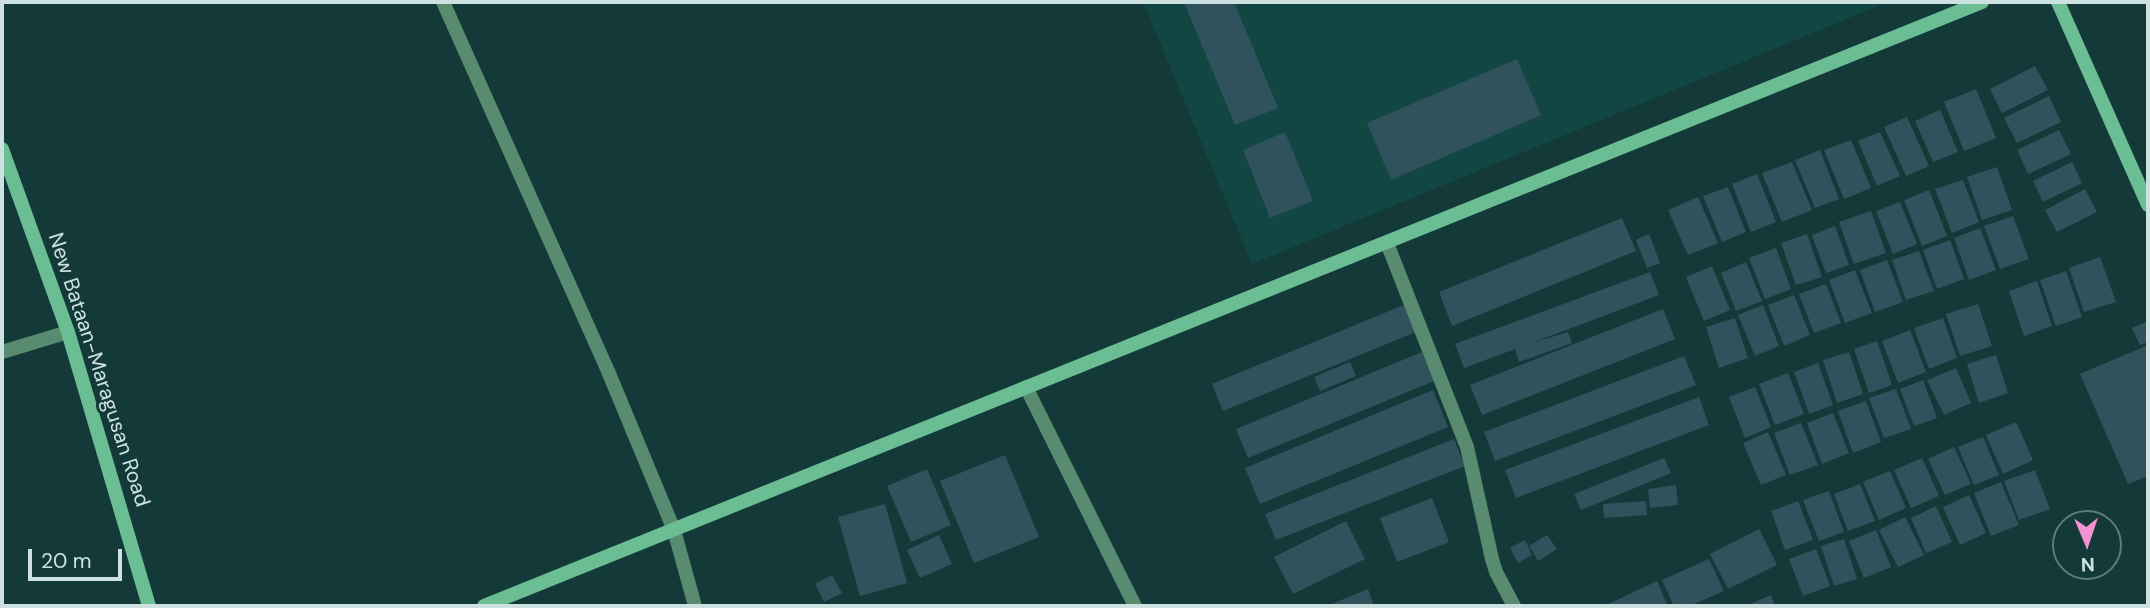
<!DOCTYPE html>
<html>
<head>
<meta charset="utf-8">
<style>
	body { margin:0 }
	#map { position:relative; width:2150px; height:608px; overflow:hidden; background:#133a38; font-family:"DM Sans",sans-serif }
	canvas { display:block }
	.frame { position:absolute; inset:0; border:4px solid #cde2e0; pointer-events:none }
	.north { position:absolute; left:2052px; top:510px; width:70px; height:70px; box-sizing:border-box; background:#133a38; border:2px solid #5d7d7b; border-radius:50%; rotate:178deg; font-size:19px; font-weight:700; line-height:28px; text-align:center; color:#cde2e0 }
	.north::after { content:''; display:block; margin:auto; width:24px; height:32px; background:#f491d3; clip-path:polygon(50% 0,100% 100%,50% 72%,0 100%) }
	.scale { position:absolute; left:28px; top:549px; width:94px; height:32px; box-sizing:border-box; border:4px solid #cde2e0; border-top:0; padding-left:9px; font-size:21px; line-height:24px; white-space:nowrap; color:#cde2e0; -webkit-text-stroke:5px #133a38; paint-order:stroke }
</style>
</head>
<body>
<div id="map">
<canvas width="2150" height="608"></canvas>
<div class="frame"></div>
<div class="north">N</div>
<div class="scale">20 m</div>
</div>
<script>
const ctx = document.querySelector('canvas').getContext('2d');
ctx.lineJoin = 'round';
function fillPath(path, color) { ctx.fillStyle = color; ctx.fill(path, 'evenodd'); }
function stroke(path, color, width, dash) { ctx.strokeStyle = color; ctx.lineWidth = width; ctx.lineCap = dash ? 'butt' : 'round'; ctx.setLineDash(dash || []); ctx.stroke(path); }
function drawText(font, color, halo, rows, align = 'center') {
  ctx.font = font + ' "DM Sans",sans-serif'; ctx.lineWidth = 6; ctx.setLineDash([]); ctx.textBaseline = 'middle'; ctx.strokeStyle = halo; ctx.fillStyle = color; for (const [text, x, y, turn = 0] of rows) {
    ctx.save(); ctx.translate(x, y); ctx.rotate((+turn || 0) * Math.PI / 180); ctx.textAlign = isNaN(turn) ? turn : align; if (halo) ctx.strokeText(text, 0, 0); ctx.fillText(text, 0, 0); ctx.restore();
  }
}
fillPath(new Path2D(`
	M1143,2H1888L1252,264Z`), '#114643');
fillPath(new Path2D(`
	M1184,2H1234L1278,108L1235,125Z
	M1517,59L1541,115L1391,180L1367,123Z
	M2035,66L2048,90L2002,113L1990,89Z
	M1976,89L1996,138L1964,151L1944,102Z
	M2049,96L2061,122L2017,143L2004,118Z
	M1940,110L1958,152L1933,162L1915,121Z
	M1907,117L1929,166L1906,176L1884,127Z
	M2059,130L2071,154L2028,174L2017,150Z
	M1285,132L1313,201L1270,218L1243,150Z
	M1880,132L1900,176L1877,186L1858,141Z
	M1851,140L1871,188L1844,199L1824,150Z
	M1820,150L1839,199L1815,208L1795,160Z
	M1792,162L1812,210L1782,222L1762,173Z
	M2072,162L2082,183L2043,202L2033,181Z
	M1997,167L2012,210L1982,220L1967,177Z
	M1757,174L1776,222L1751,232L1732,184Z
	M1963,180L1979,222L1952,233L1935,189Z
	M1728,187L1746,232L1722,242L1703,196Z
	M2085,189L2097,212L2057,232L2045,210Z
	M1929,190L1947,236L1922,246L1904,200Z
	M1698,197L1718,243L1688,255L1668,210Z
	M1900,202L1917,244L1893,254L1876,211Z
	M1871,211L1886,253L1854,264L1839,222Z
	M2013,216L2029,259L2000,269L1984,226Z
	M1622,218L1636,251L1452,326L1439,292Z
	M1835,226L1849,265L1826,273L1812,235Z
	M1980,228L1996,270L1969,280L1954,238Z
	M1649,234L1660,263L1647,268L1636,240Z
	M1807,234L1822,277L1796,285L1781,243Z
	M1950,240L1964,279L1937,289L1923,250Z
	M1776,248L1791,289L1765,299L1749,258Z
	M1919,251L1934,291L1906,300L1892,260Z
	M2100,257L2116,302L2084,312L2069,268Z
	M1887,260L1903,302L1875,312L1860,270Z
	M1746,262L1762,301L1736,311L1721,273Z
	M1712,266L1730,310L1704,321L1686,277Z
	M1855,270L1872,313L1845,323L1829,280Z
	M2066,271L2082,317L2056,326L2040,280Z
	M1650,272L1659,295L1529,344L1568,332L1572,343L1519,362L1515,349L1464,368L1455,344Z
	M2037,281L2052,326L2024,336L2009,291Z
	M1826,284L1841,323L1814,333L1799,294Z
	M1794,295L1810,335L1784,346L1768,305Z
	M1978,304L1992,346L1960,356L1946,314Z
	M1404,305L1416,332L1223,411L1212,384Z
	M1763,305L1779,346L1755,356L1738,315Z
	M1663,309L1675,339L1482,415L1470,385Z
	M1735,318L1748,358L1719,368L1706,327Z
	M1943,318L1957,358L1929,369L1914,328Z
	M2148,321V342L2140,345L2132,328Z
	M1910,330L1926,372L1898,383L1882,341Z
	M1877,341L1892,385L1869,393L1854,349Z
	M2148,345V476L2128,484L2080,374Z
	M1422,352L1434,381L1248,458L1236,429Z
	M1849,352L1863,394L1837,403L1823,360Z
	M1996,355L2008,393L1979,403L1967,364Z
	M1684,356L1696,385L1495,461L1484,432Z
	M1350,362L1356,376L1320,391L1314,377Z
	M1818,363L1833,405L1809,414L1794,372Z
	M1956,368L1971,403L1944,415L1927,380Z
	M1788,373L1804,414L1775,425L1759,384Z
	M1923,380L1937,418L1914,426L1900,389Z
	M1755,387L1771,427L1745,438L1729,397Z
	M1896,389L1911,429L1884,438L1869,398Z
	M1433,390L1448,427L1260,504L1245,468Z
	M1699,397L1709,425L1516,498L1505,470Z
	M1866,401L1881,442L1853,453L1838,411Z
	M1833,413L1849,453L1822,464L1807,423Z
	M2016,422L2033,460L2003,474L1986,435Z
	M1801,423L1818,465L1790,475L1774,433Z
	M1768,432L1786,475L1761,485L1743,443Z
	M1983,437L1999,475L1974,485L1958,447Z
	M1454,439L1465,466L1276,540L1265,514Z
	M1954,447L1971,484L1945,495L1928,459Z
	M1005,455L1039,537L974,563L940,481Z
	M1664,458L1671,473L1581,510L1574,494Z
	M1922,458L1939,496L1911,508L1894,470Z
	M927,469L951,525L911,542L887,486Z
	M2035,470L2050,509L2019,520L2004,481Z
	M1890,471L1906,508L1879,520L1863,482Z
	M2001,482L2019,525L1991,536L1974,493Z
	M1860,484L1875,521L1848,531L1834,494Z
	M1676,485L1678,505L1650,508L1648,489Z
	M1829,491L1844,532L1819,541L1803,500Z
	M1969,495L1986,533L1960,545L1943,507Z
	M1432,498L1449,542L1397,562L1380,518Z
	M1646,501L1647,515L1604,518L1603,504Z
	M1798,501L1813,540L1785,550L1771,511Z
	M885,504L907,583L860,596L838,517Z
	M1936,506L1952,542L1926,553L1911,518Z
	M1905,517L1924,555L1898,567L1879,530Z
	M1346,521L1365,559L1293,594L1274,557Z
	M1759,529L1777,565L1728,589L1710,554Z
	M1876,530L1891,567L1864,578L1849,541Z
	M939,535L952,564L920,578L907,550Z
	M1547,535L1557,549L1538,561L1529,546Z
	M1844,539L1857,579L1834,586L1821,546Z
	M1525,540L1532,555L1518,563L1510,548Z
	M1816,549L1830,586L1803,596L1789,559Z
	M1709,559L1724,591L1689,606H1674L1662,580Z
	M832,575L842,593L824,602L815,584Z
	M1657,581L1668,606H1610L1608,604Z
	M1368,589L1374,606H1327Z
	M1771,595L1775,606H1746Z`), '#30525d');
stroke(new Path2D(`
	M443,2L608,371L674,530L695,606
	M1387,243L1467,447L1492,559L1496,572L1514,606
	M2,352L68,332
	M1026,387L1135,606`), '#598b71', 14);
stroke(new Path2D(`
	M2058,2L2148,205
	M2,149L68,332L149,606
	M484,606L1982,2`), '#6bbd94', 14);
drawText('21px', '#cde2e0', '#133a38', [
	["New Bataan-Maragusan Road",98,370,72]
]);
</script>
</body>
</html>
